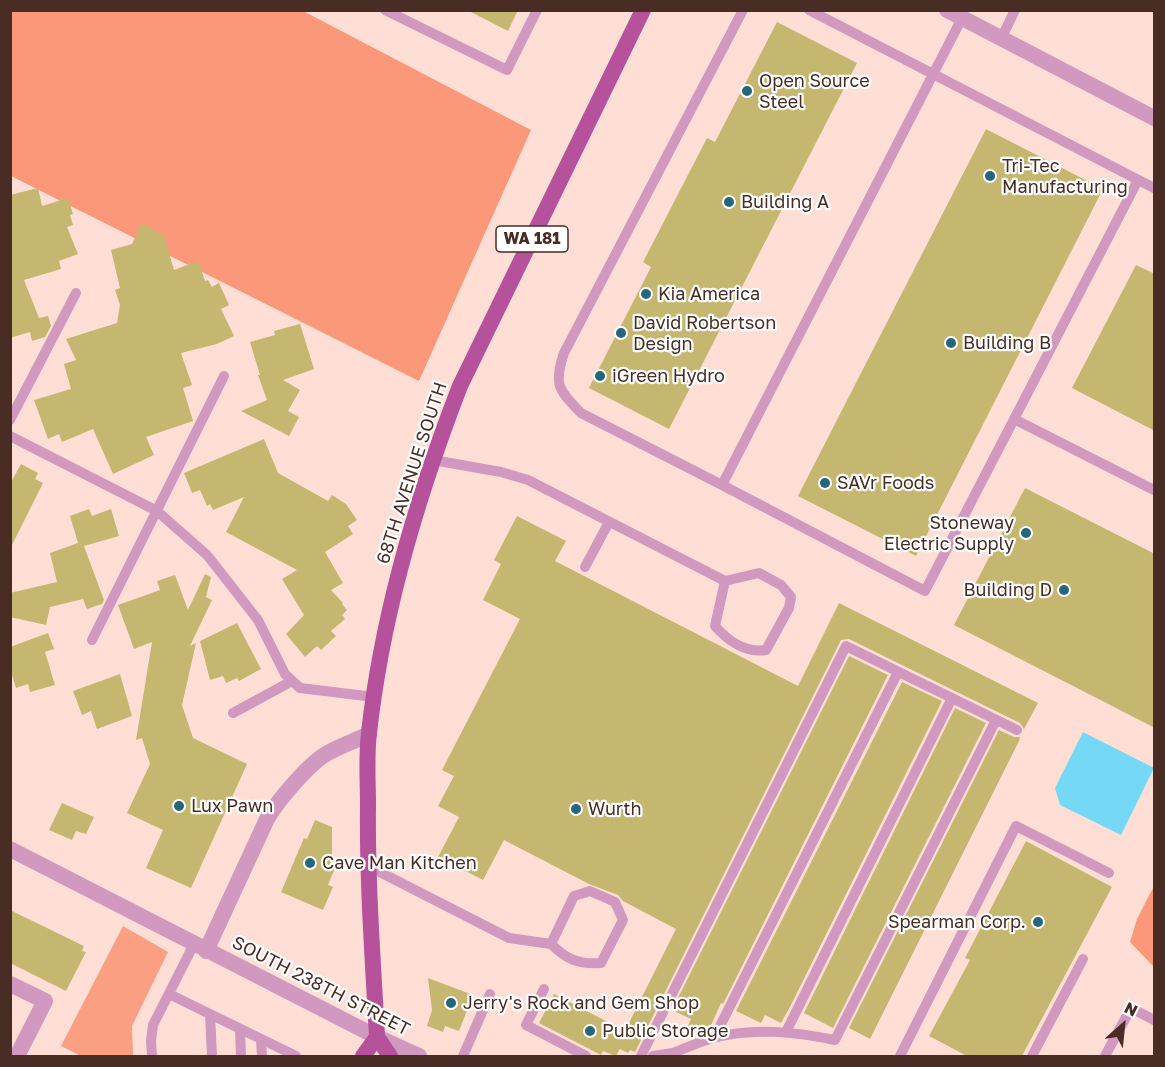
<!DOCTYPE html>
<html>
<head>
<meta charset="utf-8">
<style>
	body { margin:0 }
	#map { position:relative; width:1165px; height:1067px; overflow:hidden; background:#ffdfd5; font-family:"Golos Text",sans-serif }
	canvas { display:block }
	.frame { position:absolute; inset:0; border:12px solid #492c23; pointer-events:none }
	.north { position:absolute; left:1093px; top:995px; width:60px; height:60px; -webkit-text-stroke:4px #fff; paint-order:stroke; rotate:27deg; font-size:16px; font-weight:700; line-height:24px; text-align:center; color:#492c23 }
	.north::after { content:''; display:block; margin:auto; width:21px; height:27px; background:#492c23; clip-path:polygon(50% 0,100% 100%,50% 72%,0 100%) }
</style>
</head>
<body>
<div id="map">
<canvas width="1165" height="1067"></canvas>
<div class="frame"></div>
<div class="north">N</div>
</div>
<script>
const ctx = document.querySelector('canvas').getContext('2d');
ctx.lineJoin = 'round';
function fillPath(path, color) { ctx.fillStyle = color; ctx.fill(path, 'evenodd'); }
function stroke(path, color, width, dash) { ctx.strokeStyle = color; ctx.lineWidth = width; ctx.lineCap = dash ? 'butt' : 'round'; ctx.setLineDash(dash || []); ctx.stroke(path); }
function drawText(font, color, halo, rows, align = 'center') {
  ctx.font = font + ' "Golos Text",sans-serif'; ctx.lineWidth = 4.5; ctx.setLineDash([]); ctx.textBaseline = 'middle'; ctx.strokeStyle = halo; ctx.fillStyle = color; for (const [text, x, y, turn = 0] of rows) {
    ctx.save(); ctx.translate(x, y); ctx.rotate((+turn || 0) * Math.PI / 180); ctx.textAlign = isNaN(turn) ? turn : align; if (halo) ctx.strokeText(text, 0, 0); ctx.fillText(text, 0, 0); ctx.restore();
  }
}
fillPath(new Path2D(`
	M123,926L168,952L132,1026L133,1056H81L61,1046Z`), '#fa9f82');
fillPath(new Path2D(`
	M11,11H303L531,130L419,381L11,176Z
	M1154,886V967L1130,942L1137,919Z`), '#fb9879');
fillPath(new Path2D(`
	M1083,732L1154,768L1121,835L1060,805L1055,788Z`), '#75d9f5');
fillPath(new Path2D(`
	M467,10H518L508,31Z
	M777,22L857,63L669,429L589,388L651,267L643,262L707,138L715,142Z
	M986,129L1103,189L916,556L798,496Z
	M38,188L42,206L68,198L73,214L70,215L73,225L67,227L78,254L59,261L61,269L24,280L39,318L48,316L51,326L45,337L32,341L30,332L10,338V195Z
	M142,223L164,236L174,270L198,261L205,281L208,280L212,287L219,283L229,305L221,309L234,336L217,344L181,353L192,385L183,388L193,421L146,437L154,455L113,474L93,429L62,442L59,434L48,439L34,400L71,389L64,364L76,360L66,339L117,323L120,305L115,290L120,288L111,250L132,244Z
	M1136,265L1155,274V431L1072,388Z
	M300,324L314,369L283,380L300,390L288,411L299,417L289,436L241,411L267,400L258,375H260L250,342L275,335L274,331Z
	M264,439L278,473L328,501L332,495L346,504L357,520L348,526L353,534L325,552L343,583L331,590L343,603L342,604L347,610L342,615L345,619L331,631L336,636L321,650L317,646L305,657L286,634L304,615L282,579L297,570L226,532L244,497L213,510L210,504L207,506L200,490L192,493L184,473Z
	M21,464L38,473L35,479L43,483L10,549V484Z
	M1025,488L1155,554V728L954,625Z
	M89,509L92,516L111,509L119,536L84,546L104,600L102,604L87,609L83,599L50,607L46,625L10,617V593L57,582L50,553L78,543L70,516Z
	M517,516L566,541L555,561L798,686L839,603L1038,703L1024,729L1020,723L849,639L841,640L635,1052L630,1050L628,1053L620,1049L616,1056L603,1051L601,1055L539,1023L554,994L625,1031L676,929L623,901L618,895L589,884L504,840L483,880L438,857L459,817L438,806L454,776L442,770L520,619L483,600L501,564L494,560Z
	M205,574L211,577L206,597L212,600L190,646L196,643L182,705L193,738L247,764L191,888L146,868L163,830L127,813L150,764L142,738L136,740L152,642L134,649L118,605L160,590L157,581L175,575L188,610Z
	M237,623L261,669L239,681L237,678L226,683L223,676L210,680L200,641Z
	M48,633L54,649L45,652L55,685L30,692L28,684L16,688L10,668V647Z
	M849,656L888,675L723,1004L721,1003L708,1032L704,1033L688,1026L691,1019L672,1010Z
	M120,674L132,716L97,729L91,711L82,715L73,691Z
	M902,682L942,701L790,1007L781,1023L765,1015L761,1023L736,1011Z
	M955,708L986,723L833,1028L804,1013Z
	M999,730L1014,737H1020L1019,741L870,1039L849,1028Z
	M62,803L94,817L86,834L76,831L72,840L49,830Z
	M315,820L332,827V865L336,866L328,885L333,887L323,910L281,892L304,838L307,839Z
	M1026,841L1112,887L1022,1056H967L929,1036L970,960L965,958Z
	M10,910L84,946L82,951L86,952L66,991L10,963Z
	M428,978L473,995L459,1031L445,1026L443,1032L427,1026L432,1010Z`), '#c5b76f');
stroke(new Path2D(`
	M385,10L507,70L537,10
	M743,10L564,353C553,385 559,390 581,413L722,485L962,18
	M809,10L1154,188
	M1001,39L1015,10
	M1014,419L1154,490
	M10,420L76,293
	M10,436L157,511L207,555L258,620L285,674L300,688L374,697
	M433,460L501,472L528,480L725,581L759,573L781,585L791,597L789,608L766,650C746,653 728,641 715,626L725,581
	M722,485L925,591L1138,180
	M585,567L609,522
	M92,640L224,376
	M233,713L292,681
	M368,866L509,938L551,944L574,896L590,891L615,902L623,920L601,963C579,965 566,959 551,944
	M544,989L526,1025L586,1056
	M169,994L296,1056
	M210,1014L212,1056
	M240,1029L241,1056
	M786,1032L952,698
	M714,1038L898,672
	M261,1040L262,1056
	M152,1056L151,1041L153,1025L194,944
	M463,1056L490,994
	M641,1056L846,646L1017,730
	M653,1056L673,1053
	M674,1056L673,1053C686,1048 699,1042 713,1038C753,1027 795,1032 835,1040L996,720
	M900,1056L1016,826L1109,873
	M1032,1056L1083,959
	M1105,1056L1131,1008L1154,1020`), '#d199bf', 10);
stroke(new Path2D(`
	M947,10L1154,118
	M10,849L377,1037L419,1056
	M206,951L267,819C278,800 308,765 326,754C339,746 355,741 369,734
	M10,984L45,1001L17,1056`), '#d199bf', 16);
stroke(new Path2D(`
	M363,1056L377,1037
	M390,1056L377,1037C373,960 367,883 368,805C368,781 366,756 369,733C382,614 417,497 460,386L643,10`), '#b6519c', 16);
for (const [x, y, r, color] of [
	[747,91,6,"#236779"],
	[990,176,6,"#236779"],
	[729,202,6,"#236779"],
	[646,294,6,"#236779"],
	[621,333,6,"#236779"],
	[951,343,6,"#236779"],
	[600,376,6,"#236779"],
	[825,483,6,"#236779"],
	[1026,533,6,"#236779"],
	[1064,590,6,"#236779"],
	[179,806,6,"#236779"],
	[576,809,6,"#236779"],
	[310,863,6,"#236779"],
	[1038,922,6,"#236779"],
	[451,1003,6,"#236779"],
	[590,1031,6,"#236779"]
]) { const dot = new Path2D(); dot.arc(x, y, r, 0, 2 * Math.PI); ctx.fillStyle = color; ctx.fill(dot); stroke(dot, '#fff', 2); }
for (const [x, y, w] of [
	[532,239,72]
]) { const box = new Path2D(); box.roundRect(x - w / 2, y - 13, w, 26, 4.5); ctx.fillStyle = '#fff'; ctx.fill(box); stroke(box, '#492c23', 1.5); }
drawText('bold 16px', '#492c23', null, [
	["WA 181",532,239]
]);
drawText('18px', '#492c23', '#fff', [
	["Open Source",759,81],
	["Steel",759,102],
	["Tri-Tec",1002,166],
	["Manufacturing",1002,187],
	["Building A",741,202],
	["Kia America",658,294],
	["David Robertson",633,323],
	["Design",633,344],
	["Building B",963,343],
	["iGreen Hydro",612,376],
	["SAVr Foods",837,483],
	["Stoneway",1014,523,"right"],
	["Electric Supply",1014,544,"right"],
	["Building D",1052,590,"right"],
	["Lux Pawn",191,806],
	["Wurth",588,809],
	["Cave Man Kitchen",322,863],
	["Spearman Corp.",1026,922,"right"],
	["Jerry's Rock and Gem Shop",463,1003],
	["Public Storage",602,1031]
], 'left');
drawText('18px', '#492c23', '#fff', [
	["68TH AVENUE SOUTH",412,473,-72],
	["SOUTH 238TH STREET",321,986,27]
]);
</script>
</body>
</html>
